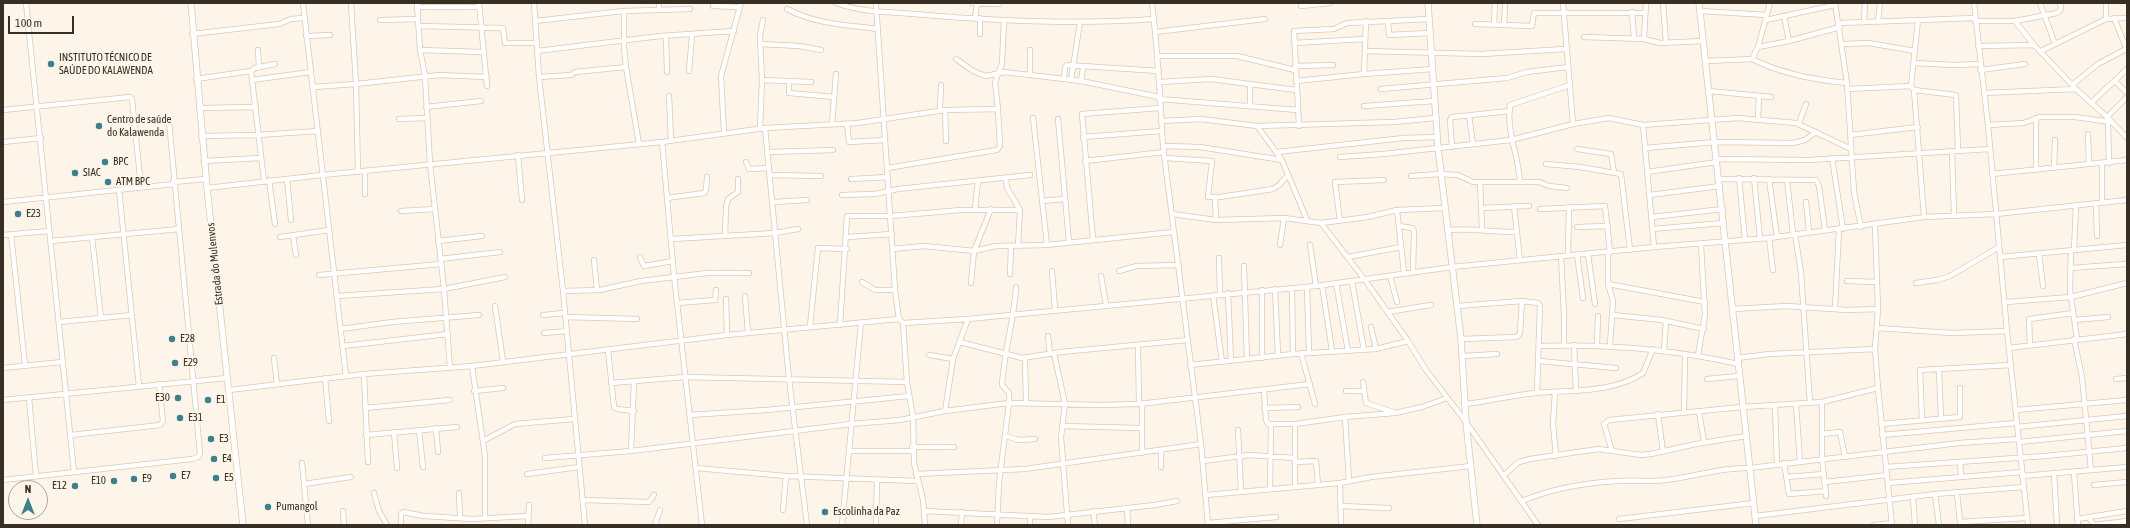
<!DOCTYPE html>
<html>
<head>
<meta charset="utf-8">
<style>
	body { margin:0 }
	#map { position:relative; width:2130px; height:528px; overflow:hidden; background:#fef5ea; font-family:"Asap Condensed",sans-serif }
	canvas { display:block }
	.frame { position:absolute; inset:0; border:4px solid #372e24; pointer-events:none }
	.north { position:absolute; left:8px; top:480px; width:40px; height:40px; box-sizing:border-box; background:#fef5ea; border:1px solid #aea59b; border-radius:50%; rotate:0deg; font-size:11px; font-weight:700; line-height:16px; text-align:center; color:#372e24 }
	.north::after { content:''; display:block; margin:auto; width:14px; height:18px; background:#3c808e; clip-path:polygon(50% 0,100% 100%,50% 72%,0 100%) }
	.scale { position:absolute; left:8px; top:16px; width:66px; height:18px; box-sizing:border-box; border:2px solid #372e24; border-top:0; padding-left:5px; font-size:12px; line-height:14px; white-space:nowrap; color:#372e24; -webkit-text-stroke:3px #fef5ea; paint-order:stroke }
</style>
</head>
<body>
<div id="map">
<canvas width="2130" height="528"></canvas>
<div class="frame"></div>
<div class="north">N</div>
<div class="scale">100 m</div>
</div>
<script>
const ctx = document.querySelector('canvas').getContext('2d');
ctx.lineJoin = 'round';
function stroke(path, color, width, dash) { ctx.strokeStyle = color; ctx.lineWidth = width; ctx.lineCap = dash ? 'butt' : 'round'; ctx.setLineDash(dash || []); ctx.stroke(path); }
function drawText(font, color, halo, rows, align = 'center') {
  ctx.font = font + ' "Asap Condensed",sans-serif'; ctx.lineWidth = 4; ctx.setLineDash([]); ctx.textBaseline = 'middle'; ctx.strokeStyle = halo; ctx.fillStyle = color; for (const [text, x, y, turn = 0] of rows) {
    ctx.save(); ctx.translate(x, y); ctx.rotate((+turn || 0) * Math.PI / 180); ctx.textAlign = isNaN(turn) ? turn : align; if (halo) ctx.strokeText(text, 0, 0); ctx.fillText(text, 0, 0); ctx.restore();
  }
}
const minor = new Path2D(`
	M26,3L74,472
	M303,3L346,376
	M351,3L356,84L358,172
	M417,3L420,50L425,76L430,164L444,289L450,368
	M479,3L487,86
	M534,3L539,77L563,291L585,525
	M659,3V10
	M836,3C860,12 889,12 914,14C994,21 1074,25 1154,19
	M876,3L895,290L899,319L903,323L907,382L913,417L914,463L923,500L925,525
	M972,3L999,4
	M1152,3C1158,51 1160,98 1163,146L1201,444L1208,525
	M1563,3L1573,124
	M1663,3L1666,43
	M1835,3L1847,83L1854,192L1861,227
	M1974,3L1988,125L2007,331L2028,525
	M2040,3L2055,44
	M713,6L740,7
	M1301,6L1330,3
	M418,7H479
	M787,9C815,24 846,25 877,29
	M624,11V47L626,67L639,144
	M1700,11L1767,15
	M1632,12L1634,39
	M1784,16L1789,41
	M975,18L977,4
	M980,18V34
	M2114,18L2127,50
	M2106,19L2127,18
	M380,20L418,19
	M1766,20L1835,5
	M1918,20L1911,86L1914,90L1924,217
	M535,21L624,11L690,9
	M1388,21L1389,35L1430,33
	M1864,21L1865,3
	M1878,21L1880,3
	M1975,21H2015L2057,13L2061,9L2060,3
	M2015,21L2034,45
	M1839,23L1975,18
	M1475,24L1532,26L1534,13H1645
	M1494,24L1495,3
	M1504,25L1505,5
	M419,26L503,28L505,43H536
	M1155,32L1265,19
	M192,34L279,24L291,19L304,18
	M306,36L330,35
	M666,36L667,72
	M1584,37L1644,39L1660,43L1703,41
	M1644,39L1646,3
	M1294,43L1365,39
	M760,44L799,46L821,50
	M1842,44L1869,43L1915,51
	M1978,46L2034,45L2076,89L2107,117L2127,138
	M1758,47L1770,3
	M258,50L259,67
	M420,50L483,52
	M1030,50V75
	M537,51L660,36L734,31
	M1365,51L1481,54L1566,49
	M2041,51L2106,19V3
	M1157,56H1237L1295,70
	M956,59L973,71L986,76L1004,72L1030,75L1081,81L1159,97
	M1752,59C1782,74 1813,80 1847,83
	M1706,61L1752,59L1758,47L1789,41L1840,27
	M1914,63L1954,65L1980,64
	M1295,66L1333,65
	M1980,70L2025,64
	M251,71L255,68L275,64
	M689,71L692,35
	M1364,74L1366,21
	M539,77L571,75L575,72L626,67
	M196,79L251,71L264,181
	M1064,79L1065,67L1067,65L1159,71
	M252,80L310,72
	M762,80L811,82
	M1071,80L1080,22
	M789,81V93L834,97
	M1081,81L1083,68
	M1296,81L1364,74L1433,69
	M2115,81L2127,93
	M1160,82L1211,79L1296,90
	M2072,85L2098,64L2126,49
	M313,87L356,84L439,75L487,77
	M1381,89L1507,78L1527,72L1568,67
	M1847,89L1911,86
	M1914,90L1956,95L1958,150
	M1709,91L1771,97
	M1984,93L2076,89
	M669,96L671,140
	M1159,99L1298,110
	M2091,103L2127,69
	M1250,105V84
	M1364,106L1434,101
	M426,107L481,101
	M199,108L256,107
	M998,109L995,82L1002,64L1004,20
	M3,110L130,97L132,99L141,187
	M940,110L941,85
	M945,110L946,141
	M1469,115L1473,144
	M2107,117L2127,97
	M1033,118L1047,245
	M1758,118L1759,96
	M2036,118V170
	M399,119L427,118
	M1058,119L1069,242
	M1161,121L1201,119L1257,126L1282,160L1307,220
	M2108,121L2109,163
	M1799,123L1806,104
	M832,124L836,74
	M847,124L849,142L885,140
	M1643,125L1654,247
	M1988,125L2024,123L2040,117H2075L2111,122
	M1257,126L1394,122L1435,118
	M1299,126L1294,31L1334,29L1347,23L1429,19
	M765,128L789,379L807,525
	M760,129L762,80L760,36L763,20
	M724,133L721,76L741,3
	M2088,134L2089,164
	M1850,135L1918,127
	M201,136L258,135L318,131
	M1083,137L1162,131
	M3,142L41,138
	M662,142L674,276L702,525
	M1163,146L1200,147L1282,160
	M1452,147L1450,120L1452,117L1510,111
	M1645,148L1715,142L1793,143L1805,140L1816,132
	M1577,149L1611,154L1614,172
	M1952,151L1954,216
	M768,152L833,150
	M1277,152L1404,138L1437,137
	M518,155L522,200
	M1340,157L1383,154L1511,140L1573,124L1609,118L1643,125L1738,118L1796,123L1851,149
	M1165,158L1212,161L1208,197H1220L1273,189L1279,185L1288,175
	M1832,158L1843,229
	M1717,159L1809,160L1990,149
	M204,161L260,158
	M1085,161L1164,152
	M746,162L749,169L769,168
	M1546,164L1580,167L1621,174L1630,250
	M2054,168L2055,140
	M1647,172L1717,162
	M1992,174L2127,160
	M771,175L821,176
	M1411,176L1440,174L1458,175L1473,182H1539L1549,186L1567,188
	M1006,178L1007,188L1020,210
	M1739,178L1745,240
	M1754,178L1760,239
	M287,179L291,220
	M851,179L888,177
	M1719,179L1816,180L1819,186L1825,230
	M1769,179L1777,237
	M269,180L275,224
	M1787,180L1793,234
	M173,182L206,179
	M1480,182L1482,229
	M1520,182C1519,156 1506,132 1510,105L1570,85
	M207,188L322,175L662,142L765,128L858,123L945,110L998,109L1000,146L997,150L887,168
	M119,190L139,386
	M365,194V171
	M842,195L875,194L898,189L1030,175
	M1650,195L1720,186
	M667,198L704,193L706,190L707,177
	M1215,198L1216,220
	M1042,201L1064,199
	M3,202L174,184
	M774,202L807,200
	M1806,202L1809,232
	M2096,203L2097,236
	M2102,203V163
	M1514,206L1520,260
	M1481,208L1529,206
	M975,209L978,181
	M1540,209L1605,206L1610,252
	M1397,210L1404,273
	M401,211L435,209
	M1172,214L1216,220L1284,218L1321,223L1368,217L1397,210L1444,208
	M1652,217L1723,209
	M1340,221L1335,182L1384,180
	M1321,223L1365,280L1408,341L1426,370L1466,422L1538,525
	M1875,225L1878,309L1875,349L1878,388L1892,525
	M1399,226L1412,228L1414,231L1413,271
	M1577,227L1608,226
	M1652,229L1724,223
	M1447,230C1472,228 1492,232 1517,232
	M11,234L25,365
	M1795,234L1801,273L1810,403
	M3,235L49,231
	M293,235L296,255
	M725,236L726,207L728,199L738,192V179
	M92,237L101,318
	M280,237L329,230
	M847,237L892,234
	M1769,238L1773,270
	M672,239L775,233L798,229
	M1093,240L1082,114L1160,108
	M51,241L179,229
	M438,241L482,236
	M1280,245L1284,218
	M1310,245L1316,286
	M892,249L924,246L974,251L996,246L1047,245L1173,232
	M2074,249L2076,206
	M2071,250L2070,290L2077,339
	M1608,252V284L1613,301L1610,345
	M1588,254L1595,304
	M2039,254L2043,286
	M1577,255L1583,298
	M1561,256L1564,315V345
	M1568,256L1569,207
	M640,257L644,266L673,261
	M1348,257L1401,247
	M2000,257L2127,245
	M1219,258L1220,294
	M440,259L500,252
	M594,260L597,290
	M1244,266L1247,359
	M2070,268L2127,264
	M1052,271L1055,309
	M1119,271L1137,266L1179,265
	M1010,274L1011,247
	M319,275L441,264
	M1101,276L1106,305
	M1390,276L1397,302
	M1847,281L1877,282
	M862,282L875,290H895
	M1352,282L1364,350
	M971,283L974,251L991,209
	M1336,283L1348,351
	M1916,283L1937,280L1950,276L1999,247
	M1608,284L1705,302
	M1322,285L1332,351
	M1307,287L1309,352
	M1292,288L1293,354
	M1275,289L1278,355
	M1262,290V358
	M563,291L600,290L641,281L707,273H749
	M1228,293L1231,361
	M1213,295L1222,362
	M337,296L444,289L505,277
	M745,296L748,333
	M726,299L727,335
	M2006,302L2071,297L2127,283
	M677,303L715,300L716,290
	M495,306L503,361
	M1457,306L1522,301L1538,303L1540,305L1537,392
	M1732,309L1787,306L1847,310L1878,309
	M1835,309L1839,229
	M1387,312L1431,305
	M543,315L564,313
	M1613,315L1662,320L1704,329
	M565,317L637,319
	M2074,320L2108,317
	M59,322L132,315
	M903,323L968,319L1316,286L1452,267L1654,247L1769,238L1924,217L1996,214L2127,200
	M840,325L847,216H891L961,210H1020L1018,246
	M810,326L818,248L847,249
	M1371,327L1376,349
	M1877,328L1952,333L2007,331
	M341,329L392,322L479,315
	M544,333L567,331
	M1048,336L1050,354
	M1461,339L1517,337L1520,333L1522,301
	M2074,339L2082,377L2091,470
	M960,342L1022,358L1061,352L1188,340
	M1574,345L1576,390
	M1597,345L1598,316
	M2030,345L2029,319L2073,313
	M343,346L448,334
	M1138,346L1139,404
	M1540,346C1608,344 1671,349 1738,364
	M2009,348L2127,334
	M608,350L614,407L617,409L634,411
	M1664,351L1666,321
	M1054,353L1065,404L1061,437L1068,525
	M1301,353L1315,404
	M929,355L953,359
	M1698,355L1705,315L1701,244
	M1463,356L1497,354
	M274,358L277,384
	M1025,358L1026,402
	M1737,358L1770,354L1875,349
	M1539,361L1616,368
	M1190,365L1293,354L1376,349L1408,341
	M472,366L485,456V517
	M3,368L62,362
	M1939,369L1941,418
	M364,374L368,462
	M325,378L329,421
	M1707,379L1738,376
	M2116,379L2127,378
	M1363,382L1366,403L1393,412
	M611,383L685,377L907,382
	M229,390L364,374L472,366L727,335L899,319
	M1264,390L1266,420L1268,424H1295L1345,417L1395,413L1422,407L1447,398
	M474,391L503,388
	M1346,391H1364
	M1555,392L1553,424L1556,456
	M29,398L36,476
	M3,400L227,378
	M1822,402V459L1826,496
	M1142,404V453
	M1466,404C1490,401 1513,395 1536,393C1570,390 1614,393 1643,373L1653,349
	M1796,404L1800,462
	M1775,406L1777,464
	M365,408L450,400
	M1264,408L1298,407
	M2016,410L2127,400
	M945,411L953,359L968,319
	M1699,412L1704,442
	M1684,413L1685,355
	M1658,414L1663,452
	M689,415L766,410L909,396
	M1345,417L1349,481
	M1922,420L1920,370L2011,365
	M1295,424V487
	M1881,424L1960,417V388
	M1062,426L1142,428
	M2017,427L2127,416
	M436,428L438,452
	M419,430L423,467
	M1238,430L1241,491
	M394,432L397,468
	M1822,434L1840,432L1845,457
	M71,435L160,425L163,421L159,384
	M366,435L457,427
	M1882,435L2016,423
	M1006,436L1019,440L1035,439
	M483,441L515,424L574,419
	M2019,442L2127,431
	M912,447H954
	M1161,450V467
	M631,451L634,382
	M849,451H913
	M1612,451L1604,424L1609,420L1742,407L1822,402L1878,388
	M545,458L631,451L851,424L900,420L945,411L1009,403L1101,405L1139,404L1310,384
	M1203,461L1249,455L1295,458
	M1295,462L1316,461L1318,485
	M1960,462L1961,476
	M302,463L308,525
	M1784,463L1789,494L1826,491
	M1886,467L2045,456L2127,448
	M696,468L786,476L918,481
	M2074,473L2078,525
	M527,474L579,467
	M916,474L1025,469L1201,444
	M2054,474L2057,524
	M1504,475L1519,462L1530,459L1598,449L1641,455L1651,454L1696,444L1746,436
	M2022,476L2127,467
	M1786,477L1824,474
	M3,480L192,459L198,457L200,453L169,121
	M1825,482L1887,475
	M1340,483L1341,525
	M1888,483L2022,472
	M304,484L351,477
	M2094,485L2127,482
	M1270,489L1271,424
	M374,493L379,511L387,525
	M459,493L460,518
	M1957,493L1960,522L2027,518
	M1935,494L1939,525
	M1206,495L1340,483L1371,477L1471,466
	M1913,497L1915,525
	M583,500L649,502L654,495
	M1522,501C1553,488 1584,483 1617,481C1633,480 1649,482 1666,480C1694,477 1721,467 1750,468L1959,443L2018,439
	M1340,506L1389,508
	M1127,508L1128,525
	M783,510L786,476
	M343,511L344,525
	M924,511L1048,517L1155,505L1177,501
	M1093,511L1095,525
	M1755,516L1935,494L2024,487
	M2089,518L2094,525L2127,521
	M1619,519L1754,503
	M2077,519L2127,511
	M1208,523L1276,517
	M401,525V514L403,512L424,516L472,519L527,516
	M528,525L529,505
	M655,525L660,510
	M842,525L861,323
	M876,525L877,480
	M961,525L962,512
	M997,525L999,483L1009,403V393L1002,385C1004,352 1014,320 1016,287
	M1030,525V517
	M1874,525L1892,523`);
const tertiary = new Path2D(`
	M191,3L207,188L243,525
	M1428,3L1438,148L1461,339L1466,422L1477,525
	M1699,3L1756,525`);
stroke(minor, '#dec8ad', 6);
stroke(tertiary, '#dec8ad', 7);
stroke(minor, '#fff', 4.5);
stroke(tertiary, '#fff', 5.5);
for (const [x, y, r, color] of [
	[51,64,4,"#3c808e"],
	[99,126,4,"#3c808e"],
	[105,162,4,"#3c808e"],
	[75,173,4,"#3c808e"],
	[108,182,4,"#3c808e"],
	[18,214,4,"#3c808e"],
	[172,339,4,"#3c808e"],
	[175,363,4,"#3c808e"],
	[178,398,4,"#3c808e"],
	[208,400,4,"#3c808e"],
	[180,418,4,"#3c808e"],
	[211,439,4,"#3c808e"],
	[214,459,4,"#3c808e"],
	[173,476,4,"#3c808e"],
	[216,478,4,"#3c808e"],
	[134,479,4,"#3c808e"],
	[114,481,4,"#3c808e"],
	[75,486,4,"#3c808e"],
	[268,507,4,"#3c808e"],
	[825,512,4,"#3c808e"]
]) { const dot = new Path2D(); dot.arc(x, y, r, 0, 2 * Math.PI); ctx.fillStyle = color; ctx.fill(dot); stroke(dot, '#fef5ea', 1.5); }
drawText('11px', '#372e24', '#fef5ea', [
	["INSTITUTO TÉCNICO DE",59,58],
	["SAÚDE DO KALAWENDA",59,71],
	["Centro de saúde",107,120],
	["do Kalawenda",107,133],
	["BPC",113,162],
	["SIAC",83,173],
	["ATM BPC",116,182],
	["E23",26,214],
	["E28",180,339],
	["E29",183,363],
	["E30",170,398,"right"],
	["E1",216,400],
	["E31",188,418],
	["E3",219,439],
	["E4",222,459],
	["E7",181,476],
	["E5",224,478],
	["E9",142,479],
	["E10",106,481,"right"],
	["E12",67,486,"right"],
	["Pumangol",276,507],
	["Escolinha da Paz",833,512]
], 'left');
drawText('11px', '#372e24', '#fef5ea', [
	["Estrada do Mulenvos",215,264,-96]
]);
</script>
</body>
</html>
